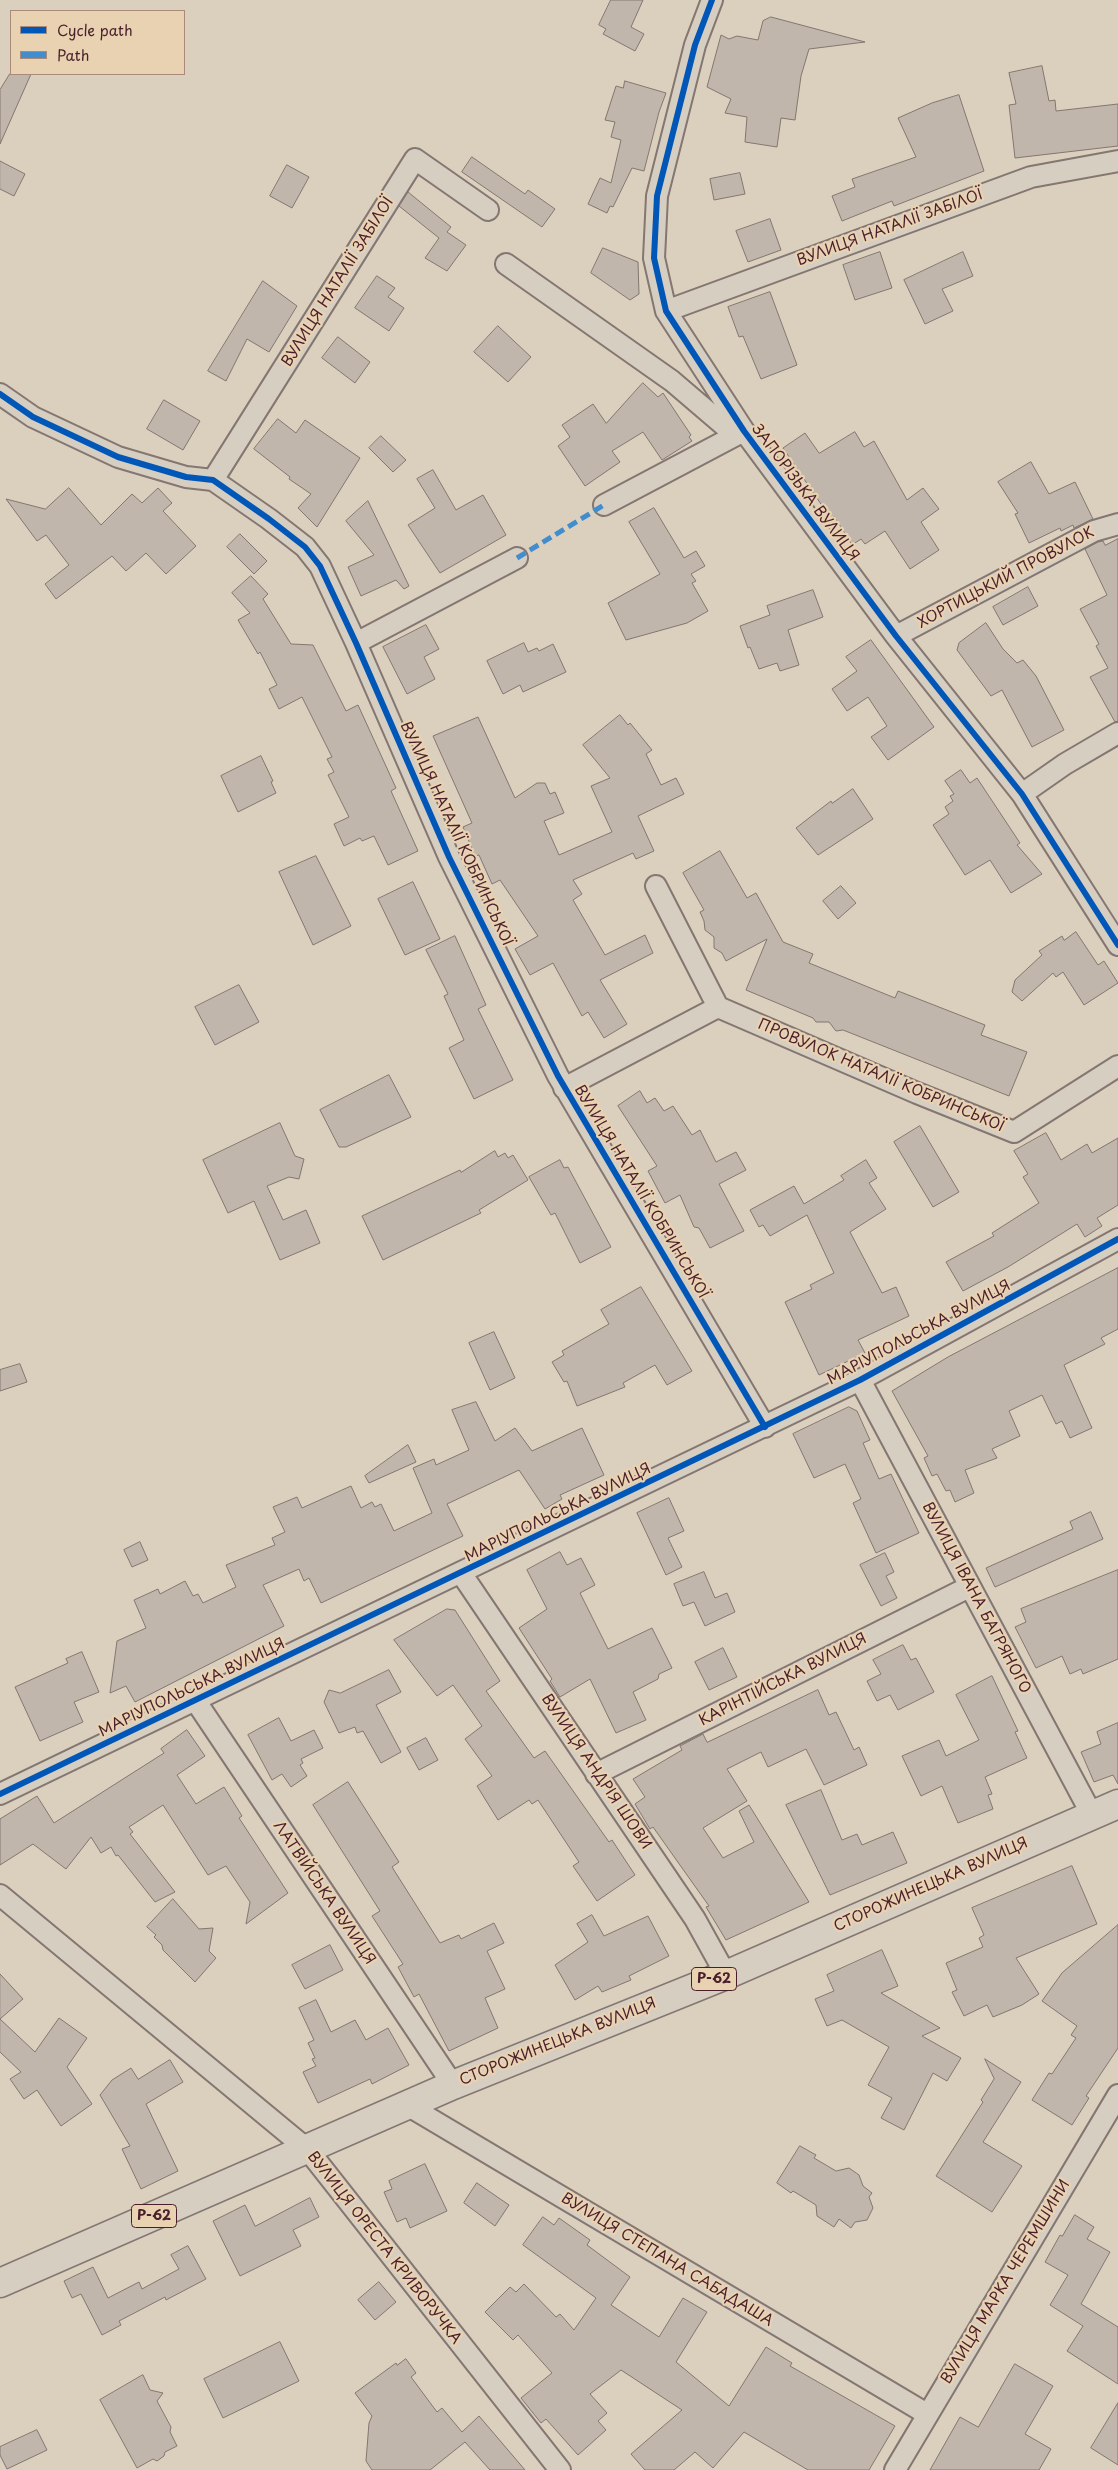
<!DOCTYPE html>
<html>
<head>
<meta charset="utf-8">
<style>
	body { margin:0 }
	#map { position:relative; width:1118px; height:2470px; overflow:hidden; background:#dbcfbe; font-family:"Playpen Sans",sans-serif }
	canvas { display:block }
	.legend { position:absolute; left:10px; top:10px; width:175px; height:65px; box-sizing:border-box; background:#e8d2b1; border:1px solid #a98a7b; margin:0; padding:6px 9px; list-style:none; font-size:15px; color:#4a1f2b }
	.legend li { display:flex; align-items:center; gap:10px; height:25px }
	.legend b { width:25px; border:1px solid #a98a7b }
</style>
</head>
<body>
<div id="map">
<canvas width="1118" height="2470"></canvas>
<ul class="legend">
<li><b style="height:6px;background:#0057b8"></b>Cycle path</li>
<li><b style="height:6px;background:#418dcd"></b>Path</li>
</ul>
</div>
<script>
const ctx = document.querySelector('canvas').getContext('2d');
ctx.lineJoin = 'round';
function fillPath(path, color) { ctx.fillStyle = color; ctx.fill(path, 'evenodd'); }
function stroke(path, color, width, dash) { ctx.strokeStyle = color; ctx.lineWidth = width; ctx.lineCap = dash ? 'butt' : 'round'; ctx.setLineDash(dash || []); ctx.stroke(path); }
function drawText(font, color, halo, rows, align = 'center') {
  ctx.font = font + ' "Playpen Sans",sans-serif'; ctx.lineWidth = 4.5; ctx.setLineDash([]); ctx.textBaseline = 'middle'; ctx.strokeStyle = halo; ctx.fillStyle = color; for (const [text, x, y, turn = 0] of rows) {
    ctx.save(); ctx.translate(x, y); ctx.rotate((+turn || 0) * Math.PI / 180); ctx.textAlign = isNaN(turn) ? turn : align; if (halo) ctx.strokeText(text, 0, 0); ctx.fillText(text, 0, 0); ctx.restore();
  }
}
const building = new Path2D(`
	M611,0H643L631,27L644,34L635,51L603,34L606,29L599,25Z
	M771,17L865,42L809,49L801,76L795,120L781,118L777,147L745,142L747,117L725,113L731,99L707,87L721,35L729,39L737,36L758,40L763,21Z
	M1042,66L1049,101L1055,100L1056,111L1118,104V146L1015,158L1009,105L1016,104L1009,73Z
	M10,74H31L0,144V90Z
	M625,81L666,93L659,112L644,171L632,168L613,207L610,206L607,213L588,204L600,178L611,183L621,140L611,137L615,122L605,120L616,86L623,88Z
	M959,95L984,171L894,206L892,201L842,221L832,196L855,187L852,179L916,157L898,118L932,103Z
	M472,157L525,194L528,190L555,209L542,227L462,172Z
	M0,161L25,174L14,196L0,189Z
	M287,165L309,177L292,208L270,196Z
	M740,173L745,194L714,200L710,179Z
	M408,192L451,227L447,232L466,245L447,271L425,258L439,238L399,206Z
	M770,219L781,250L748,262L736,231Z
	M603,248L638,262L639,294L630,300L591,273Z
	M880,252L892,288L855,300L843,265Z
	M963,252L973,276L942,289L953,311L925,324L904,280Z
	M377,276L395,288L388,297L404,308L389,331L355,308Z
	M263,281L297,306L269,352L247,339L226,381L208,371Z
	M770,292L797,365L761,379L743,336L739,337L728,307Z
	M498,326L531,357L508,382L474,352Z
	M338,337L370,362L355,383L322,358Z
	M643,383L658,397L663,393L691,435L689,437L692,441L662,460L643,432L612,451L620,462L585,486L558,446L570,437L562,425L593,404L606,423Z
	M164,400L200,421L183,450L147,429Z
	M278,419L296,433L305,420L360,458L317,527L298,508L311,494L289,479L290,477L254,449Z
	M855,432L864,447L874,441L907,500L923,488L939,509L921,522L939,550L910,569L885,531L865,544L861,539L852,545L834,516L831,519L783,448L805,433L819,453Z
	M381,436L406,460L393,472L369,448Z
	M1031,462L1049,494L1075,482L1093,519L1074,528L1073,525L1061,531L1060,528L1029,543L1015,514L1018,513L998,482Z
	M433,470L456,510L483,495L506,535L440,573L408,525L435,508L417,479Z
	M69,488L101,525L132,494L142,503L158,488L172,503L163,511L196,546L166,574L146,553L126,571L112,556L56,599L45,584L69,565L46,535L37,541L6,499L45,509Z
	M368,501L409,586L404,589L396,580L361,596L348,567L374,555L346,521Z
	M654,508L684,558L696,551L705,566L691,574L696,581L692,583L708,611L687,623L626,640L608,603L660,574L629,522Z
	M240,534L267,561L254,574L227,547Z
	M1118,539V721L1115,722L1090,677L1108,668L1096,646L1099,644L1080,609L1107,595L1085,549L1098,542L1103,541L1105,545Z
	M251,576L268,594L263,599L291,644L313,645L346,711L358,705L396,788L391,791L418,851L388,865L374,836L362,841L360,838L344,846L334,824L349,817L328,775L334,772L327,759L332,757L302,697L279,709L269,689L277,685L260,652L258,654L238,620L250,613L232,593Z
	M1028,587L1038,606L1003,625L993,607Z
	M813,590L823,617L788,630L799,665L780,671L777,663L759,669L750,647L748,648L740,626L770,615L767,606Z
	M986,623L1003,649L1017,663L1023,660L1036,676L1064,730L1032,747L1002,690L991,696L957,650L959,643Z
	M426,625L439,649L424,657L435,679L407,694L383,647Z
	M871,640L934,727L888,760L871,737L887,726L868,697L847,711L832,689L857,671L846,657Z
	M524,643L528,652L537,648L539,651L553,644L566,672L523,692L520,685L503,694L487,661Z
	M620,715L628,725L630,723L652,750L646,754L661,785L676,778L684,794L638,816L654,851L636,859L633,853L573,880L582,894L573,900L605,955L645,935L653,953L600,980L627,1024L604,1038L588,1012L582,1016L553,963L530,975L515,949L538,936L500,880L492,884L479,855L475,856L463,827L472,823L433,736L478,717L515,798L537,783H545L550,794L555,792L564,813L544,821L559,855L612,832L591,786L610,778L583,745Z
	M261,756L273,781L271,782L276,793L238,812L221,776Z
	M961,770L970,783L977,778L1020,843L1017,845L1042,874L1011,893L990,860L965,875L933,825L949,814L945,807L953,801L950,796L954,794L945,781Z
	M853,789L873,819L818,855L796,828L831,801L832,803Z
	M720,851L747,898L756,893L783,942L813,954L809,963L895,998L898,991L985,1025L981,1035L1027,1052L1009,1096L843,1030L836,1031L829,1022H816L813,1018L746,990L767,939L726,961L722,953L714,948V937L705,930L704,921L700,912L704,910L683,873Z
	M316,856L351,926L313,945L279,872Z
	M413,882L440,939L405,955L378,899Z
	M841,886L856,903L838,919L823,901Z
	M1076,932L1098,965L1104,961L1118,983L1084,1005L1063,972L1056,977L1053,973L1022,1001L1012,992L1015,980L1042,955L1039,951L1062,936L1064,940Z
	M455,936L486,1005L478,1009L513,1080L474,1099L449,1048L464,1040L444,996L448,994L426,950Z
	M239,985L259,1022L215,1045L195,1007Z
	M389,1075L411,1117L346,1147H339L320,1110Z
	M640,1091L647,1103L655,1098L664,1111L673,1106L692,1135L700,1130L716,1162L736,1152L746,1170L719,1184L744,1231L710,1248L699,1228L694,1227L680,1195L665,1203L648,1171L657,1166L618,1106Z
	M280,1123L295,1156L304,1159L299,1179L289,1177L267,1186L283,1220L306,1210L320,1243L280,1260L254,1201L228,1213L203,1160Z
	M920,1126L959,1192L933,1207L894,1142Z
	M1046,1133L1061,1160L1087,1144L1092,1153L1118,1138V1205L1097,1218L1102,1226L1085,1237L1077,1224L1008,1267L963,1291L946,1262L994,1236L992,1233L1039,1203L1023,1177L1028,1174L1014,1151Z
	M495,1151L498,1157L505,1153L508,1158L513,1155L528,1180L479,1210L481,1213L383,1260L362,1216L460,1170L461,1172Z
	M560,1160L564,1168L568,1167L611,1247L580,1263L555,1213L551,1215L529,1177Z
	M866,1160L877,1178L869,1183L886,1209L850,1232L882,1293L896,1287L909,1316L858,1340L865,1353L819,1375L785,1302L812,1289L810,1285L834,1273L807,1215L770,1236L763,1225L759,1227L750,1210L794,1186L804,1204L844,1180L841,1176Z
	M1118,1268V1329L1101,1338L1105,1344L1064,1365L1092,1428L1070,1438L1062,1421L1056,1424L1042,1395L1009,1411L1020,1436L992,1449L997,1458L965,1470L974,1493L955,1502L950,1490L946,1491L937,1474L932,1476L924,1458L928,1456L892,1391L948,1357Z
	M641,1287L692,1371L667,1385L655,1365L623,1383L625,1387L577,1406L567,1381L564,1382L552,1362L564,1355L562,1351L609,1324L601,1310Z
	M494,1332L515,1378L490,1390L469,1343Z
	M20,1364L27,1382L0,1391V1370Z
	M476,1402L495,1441L515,1428L532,1451L582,1428L604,1475L560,1495L562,1499L545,1509L519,1470L447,1504L463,1536L321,1603L309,1578L304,1581L299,1569L263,1585L284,1626L135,1702L126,1686L110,1693L117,1641L146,1628L134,1600L158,1589L160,1594L185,1581L193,1596L198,1594L203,1603L236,1587L226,1565L275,1545L272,1538L285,1532L273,1507L297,1497L302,1508L351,1486L361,1508L372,1502L375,1507L381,1504L394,1531L432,1513L413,1468L434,1459L436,1465L469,1450L452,1410Z
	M849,1407L857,1411L870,1440L863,1443L879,1479L891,1474L919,1533L876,1553L853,1503L861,1499L845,1464L814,1478L793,1434Z
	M408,1445L416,1462L369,1483L365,1476Z
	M669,1498L684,1531L668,1538L682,1567L666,1575L637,1513Z
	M1091,1512L1103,1539L995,1587L986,1568L1073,1529L1070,1522Z
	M140,1542L148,1560L132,1567L124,1550Z
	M560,1552L567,1565L581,1558L595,1585L580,1593L608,1649L652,1628L672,1668L659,1674L658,1679L633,1692L646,1720L616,1733L590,1679L560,1697L550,1681L552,1679L519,1628L547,1609L527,1570Z
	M885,1553L894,1572L886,1576L897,1598L881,1606L860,1565Z
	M1118,1570V1659L1083,1674L1081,1669L1070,1674L1062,1656L1036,1668L1015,1627L1026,1622L1021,1609Z
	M704,1572L715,1598L727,1593L735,1612L705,1626L694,1602L683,1606L674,1584Z
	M447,1609L455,1610L500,1681L486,1691L534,1758L545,1751L609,1842L612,1840L635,1875L597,1901L573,1866L579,1862L538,1800L532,1804L529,1800L498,1820L477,1786L492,1776L465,1739L482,1726L453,1685L437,1696L394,1640Z
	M903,1645L911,1660L916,1658L934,1692L898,1710L890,1695L877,1701L867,1681L881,1674L873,1660Z
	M723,1648L737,1677L709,1690L695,1662Z
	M82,1652L99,1692L74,1702L83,1722L40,1741L15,1687L68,1663L66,1659Z
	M389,1670L401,1692L376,1705L401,1752L381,1763L363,1731L357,1733L355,1727L339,1733L324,1702L329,1690L340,1693Z
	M992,1676L1018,1731L1015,1732L1027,1758L985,1777L992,1794L988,1795L993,1809L958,1823L942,1786L921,1796L902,1756L939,1740L946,1756L979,1740L956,1695Z
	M818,1690L829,1715L836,1712L854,1750L859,1747L867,1765L824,1785L806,1749L768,1767L761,1752L727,1769L747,1801L703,1828L723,1858L754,1842L739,1811L749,1805L809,1902L726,1940L706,1907L709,1906L653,1827L650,1829L635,1804L645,1797L633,1779L682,1750L680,1746L703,1734L707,1742Z
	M279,1718L291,1741L314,1730L323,1748L301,1759L303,1763L300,1765L307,1776L291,1787L282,1774L272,1780L248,1735Z
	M1118,1723V1784L1113,1775L1094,1782L1081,1752L1101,1744L1097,1732Z
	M187,1730L205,1756L177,1775L196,1804L224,1787L242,1816L239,1818L288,1893L246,1924L250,1902L226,1866L208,1875L163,1805L129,1827L133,1832L130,1834L175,1892L155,1902L118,1855L116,1856L111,1847L101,1853L91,1837L66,1869L33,1844L0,1865V1819L37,1796L54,1823L164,1753L161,1749Z
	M426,1738L438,1760L419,1770L407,1748Z
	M348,1782L399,1862L392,1867L440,1943L459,1935L461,1939L494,1923L504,1943L487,1951L505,1989L485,1998L498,2028L449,2051L419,1994L414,1997L398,1967L403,1964L372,1916L380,1911L313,1805Z
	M821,1790L842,1840L857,1834L862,1845L893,1832L907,1863L830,1895L786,1805Z
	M1072,1866L1097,1924L1016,1958L1039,1994L1022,2005L993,2017L987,2005L964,2016L952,1992L957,1990L946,1963L983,1947L979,1938L984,1935L972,1908Z
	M173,1899L199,1929L213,1928L209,1951L216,1958L195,1982L163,1950L162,1945L154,1937L156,1935L147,1927Z
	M592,1915L604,1936L648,1916L669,1956L629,1976L631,1980L602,1992L598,1986L575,2000L555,1965L588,1942L577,1924Z
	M1118,1925V2048L1086,2096L1089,2098L1072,2125L1032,2100L1049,2073L1052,2074L1076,2038L1071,2035L1077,2026L1042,2001L1062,1973Z
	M330,1945L343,1970L305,1989L292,1965Z
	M882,1950L898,1986L881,1993L940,2028L922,2036L961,2058L947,2081L933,2073L904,2130L881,2118L892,2098L868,2085L889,2047L842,2020L827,2026L815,1999L834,1991L827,1975Z
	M0,1974L23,1999L0,2019L35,2052L59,2018L87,2038L67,2067L92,2104L61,2126L37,2090L24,2099L10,2079L21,2072L0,2052Z
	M316,2000L331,2032L355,2020L366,2040L388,2028L409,2065L372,2084L370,2079L318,2103L303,2072L316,2066L312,2059L315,2058L308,2043L314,2040L299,2008Z
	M985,2059L1021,2082L983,2142L1022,2166L992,2212L936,2176L983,2102L981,2100L994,2079Z
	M170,2060L183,2082L146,2104L178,2171L141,2189L122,2149L130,2146L100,2095L112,2080L131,2068L138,2079Z
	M800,2146L816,2155L814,2158L836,2171L849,2168L859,2175L863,2186L872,2193L869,2197L873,2208L867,2220L855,2222L851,2228L839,2219L834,2227L817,2216L816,2205L793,2191L791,2193L777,2183Z
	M425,2164L447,2211L410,2228L406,2218L397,2222L384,2192L392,2189L389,2181Z
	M477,2183L509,2205L495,2226L464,2203Z
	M310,2198L319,2217L293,2230L301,2246L240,2276L213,2221L245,2205L255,2226Z
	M1075,2215L1094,2227L1087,2239L1110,2252L1081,2304L1118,2327V2384L1067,2351L1083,2326L1050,2305L1068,2275L1045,2262L1060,2235L1062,2236Z
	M543,2217L554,2225L559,2218L590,2240L587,2245L630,2277L611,2305L659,2337L683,2298L707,2312L676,2362L729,2406L766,2347L792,2363L790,2366L895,2426L869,2470H808L744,2432L713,2468L695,2452L674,2470H645L631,2454L682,2410L621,2370L590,2394L607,2413L598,2421L606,2430L578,2455L546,2419L541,2423L521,2398L552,2373L518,2335L513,2340L485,2312L510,2287L516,2292L524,2284L556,2317L560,2314L574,2330L596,2298L523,2245Z
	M188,2246L206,2279L166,2300L165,2297L119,2321L121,2325L102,2335L81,2294L72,2298L64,2281L93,2267L108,2298L139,2282L142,2289L179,2269L171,2255Z
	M379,2282L396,2302L375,2320L358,2300Z
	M280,2342L299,2381L223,2418L204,2379Z
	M406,2359L416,2373L411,2377L437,2412L442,2408L462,2432L479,2416L525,2470H490L465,2442L430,2470H372L366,2461L369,2423L372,2416L355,2393L396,2363L397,2365Z
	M1015,2364L1053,2386L1025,2434L1051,2449L1039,2470H930L960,2417L978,2427Z
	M143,2375L150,2390L163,2393L157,2401L171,2427L170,2432L177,2446L165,2452L164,2456L157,2461L153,2459L137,2468L100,2400Z
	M1118,2403V2465L1091,2448Z
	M37,2430L47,2450L7,2469L0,2455V2447Z`);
fillPath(building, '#c1b6ab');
stroke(building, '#847670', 1);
const street = new Path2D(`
	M712,0L695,45L657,196L654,258L666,311L744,431L896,636L1022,794L1118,945
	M506,264L672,381L727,428L744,431
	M666,311L1031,177L1118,161
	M0,394L33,417L118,457L186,477L213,480L269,519L305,547L320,566L356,643L449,857L558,1076L765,1427
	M213,480L415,159L488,210
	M604,505L744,431
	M896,636L1094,531L1118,524
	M356,643L517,558
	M1022,794L1065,764L1118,733
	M656,886L718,1007L917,1093L1014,1132L1118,1066
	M564,1088L718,1007
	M860,1380L1092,1815
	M461,1573L695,1919L726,1975
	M195,1700L453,2085
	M596,1774L969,1587
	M0,1794L860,1380L1118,1239
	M0,1895L308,2150L560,2470
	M407,2105L927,2414
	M895,2470L1118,2095`);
const primary = new Path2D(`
	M0,2283L453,2085L726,1975L1118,1804`);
stroke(street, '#847670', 24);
stroke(primary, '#847670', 31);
stroke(street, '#d7cec2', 20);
stroke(primary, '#d7cec2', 28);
stroke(new Path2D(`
	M517,558L604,505`), '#418dcd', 5, [10, 5]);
stroke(new Path2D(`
	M712,0L695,45L657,196L654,258L666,311L744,431L896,636L1022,794L1118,945
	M0,394L33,417L118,457L186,477L213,480L269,519L305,547L320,566L356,643L449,857L558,1076L765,1427
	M0,1794L860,1380L1118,1239`), '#0057b8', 6);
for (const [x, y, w] of [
	[714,1979,45],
	[154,2216,45]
]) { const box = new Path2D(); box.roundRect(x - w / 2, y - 11.5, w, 23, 4); ctx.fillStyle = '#e8d2b1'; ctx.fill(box); stroke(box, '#4a1f2b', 1); }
drawText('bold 14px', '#4a1f2b', null, [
	["Р-62",714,1979],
	["Р-62",154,2216]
]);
drawText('15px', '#4a1f2b', '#e8d2b1', [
	["ВУЛИЦЯ НАТАЛІЇ ЗАБІЛОЇ",890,228,-20],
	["ВУЛИЦЯ НАТАЛІЇ ЗАБІЛОЇ",338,282,-58],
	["ЗАПОРІЗЬКА ВУЛИЦЯ",805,493,53],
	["ХОРТИЦЬКИЙ ПРОВУЛОК",1006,578,-28],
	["ВУЛИЦЯ НАТАЛІЇ КОБРИНСЬКОЇ",456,834,65],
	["ПРОВУЛОК НАТАЛІЇ КОБРИНСЬКОЇ",881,1076,23],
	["ВУЛИЦЯ НАТАЛІЇ КОБРИНСЬКОЇ",641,1192,59],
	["МАРІУПОЛЬСЬКА ВУЛИЦЯ",919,1333,-28],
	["МАРІУПОЛЬСЬКА ВУЛИЦЯ",558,1513,-26],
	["ВУЛИЦЯ ІВАНА БАГРЯНОГО",976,1598,62],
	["КАРІНТІЙСЬКА ВУЛИЦЯ",783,1680,-27],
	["МАРІУПОЛЬСЬКА ВУЛИЦЯ",192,1688,-26],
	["ВУЛИЦЯ АНДРІЯ ШОВИ",596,1772,56],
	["СТОРОЖИНЕЦЬКА ВУЛИЦЯ",931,1885,-24],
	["ЛАТВІЙСЬКА ВУЛИЦЯ",324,1893,56],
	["СТОРОЖИНЕЦЬКА ВУЛИЦЯ",558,2042,-22],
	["ВУЛИЦЯ ОРЕСТА КРИВОРУЧКА",384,2248,52],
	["ВУЛИЦЯ СТЕПАНА САБАДАША",667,2260,31],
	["ВУЛИЦЯ МАРКА ЧЕРЕМШИНИ",1006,2282,-59]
]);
</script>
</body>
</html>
